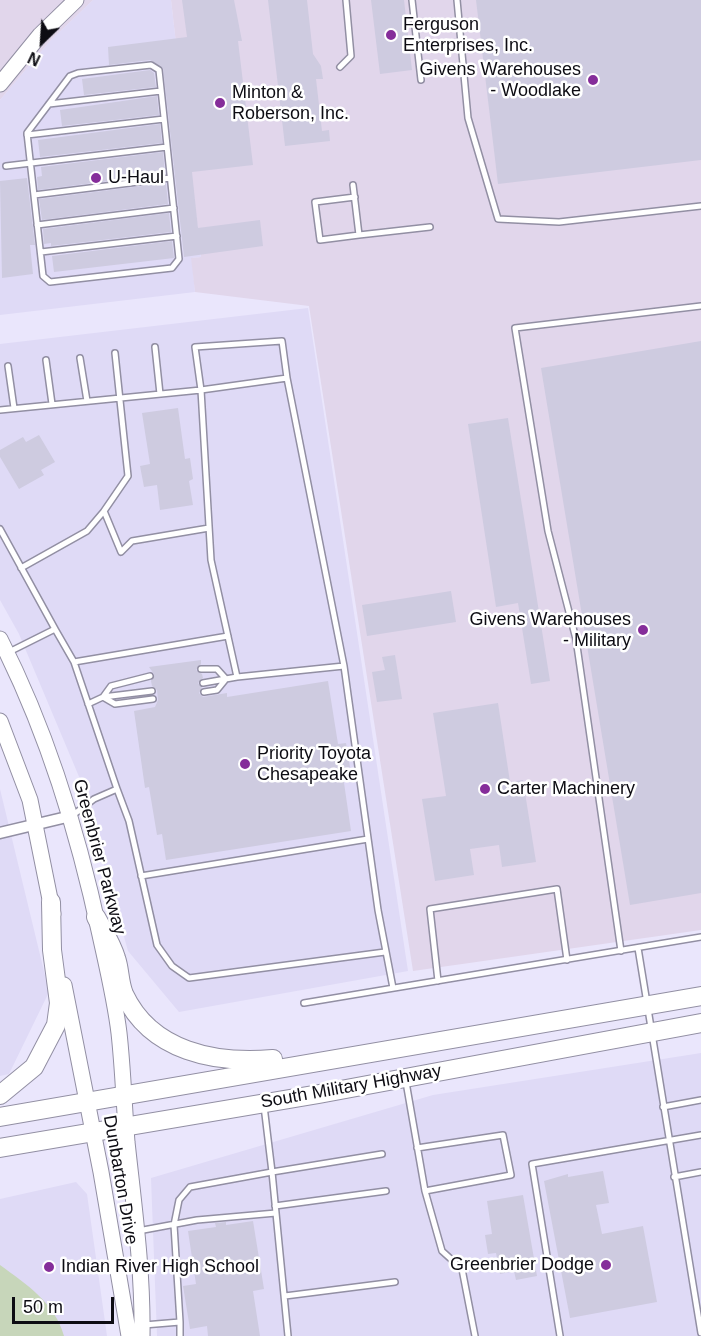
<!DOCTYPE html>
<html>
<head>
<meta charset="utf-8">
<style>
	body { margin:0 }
	#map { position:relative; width:701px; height:1336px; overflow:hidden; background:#eae6fc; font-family:Helvetica,sans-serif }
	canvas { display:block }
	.north { position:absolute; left:12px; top:12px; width:60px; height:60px; -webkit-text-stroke:4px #fff; paint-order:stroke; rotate:205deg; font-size:16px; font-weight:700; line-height:24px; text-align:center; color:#0d0c13 }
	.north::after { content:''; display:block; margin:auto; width:21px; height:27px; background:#0d0c13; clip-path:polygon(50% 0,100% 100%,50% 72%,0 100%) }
	.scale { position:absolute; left:12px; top:1297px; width:102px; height:27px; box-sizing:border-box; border:3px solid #0d0c13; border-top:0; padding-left:8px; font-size:18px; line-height:21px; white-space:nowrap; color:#0d0c13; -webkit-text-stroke:4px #fff; paint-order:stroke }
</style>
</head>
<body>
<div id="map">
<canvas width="701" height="1336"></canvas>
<div class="north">N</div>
<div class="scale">50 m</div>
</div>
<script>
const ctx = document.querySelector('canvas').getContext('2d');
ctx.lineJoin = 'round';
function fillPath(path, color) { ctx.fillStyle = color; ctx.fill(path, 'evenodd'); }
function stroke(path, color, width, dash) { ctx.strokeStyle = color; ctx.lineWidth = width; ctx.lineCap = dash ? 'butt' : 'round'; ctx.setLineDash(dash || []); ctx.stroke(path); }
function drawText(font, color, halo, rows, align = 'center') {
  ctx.font = font + ' Helvetica,sans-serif'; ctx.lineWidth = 5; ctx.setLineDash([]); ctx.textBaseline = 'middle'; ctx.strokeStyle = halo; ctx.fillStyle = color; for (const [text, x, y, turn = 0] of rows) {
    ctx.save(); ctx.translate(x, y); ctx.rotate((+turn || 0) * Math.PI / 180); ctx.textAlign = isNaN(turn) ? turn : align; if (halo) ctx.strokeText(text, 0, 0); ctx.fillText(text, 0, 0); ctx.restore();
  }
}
fillPath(new Path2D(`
	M93,0H171L201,257L192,258L195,292L0,315V100L50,41Z
	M308,308L408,971L179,1012L128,951L80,779L19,634L0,600V344Z
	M0,789L49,992L9,1074L0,1076Z
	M701,1053V1336H157L151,1178L433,1095Z
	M76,1182L87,1194L107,1336H0V1199Z`), '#dfdaf6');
fillPath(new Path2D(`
	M0,0H93L50,41L0,100Z
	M171,0H701V930L413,971L309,306L195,292L191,258L201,257Z`), '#e1d6eb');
fillPath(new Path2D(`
	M0,1265C26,1284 55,1303 64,1336H0Z`), '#c7d6ba');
fillPath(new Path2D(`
	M182,0H234L242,41H238L253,165L192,172L198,228L260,220L263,246L184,257L163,68L150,60L109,65L108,47L187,37Z
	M268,0H307L313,54L321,66L323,79H316L322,131L329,130L330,141L285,146Z
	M371,0H404L412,70L380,74Z
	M476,0H701V160L498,184Z
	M150,70L154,73L156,87L84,95L82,79Z
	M157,96L159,115L62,126L60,110Z
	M160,124L162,143L40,157L38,140Z
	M163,152L165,174L38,190L37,177L42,176L41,167Z
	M27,178L35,245H30L33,274L2,278L0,181Z
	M166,183L168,204L42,220L39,199Z
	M169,213L171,232L51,246V243L44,244L43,229Z
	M172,241L174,258L54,272L52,256Z
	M701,341V893L630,905L541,368Z
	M178,408L185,459L190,458L193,479L189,481L193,505L160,510L157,485L144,487L140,466L150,464L142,413Z
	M508,418L550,681L531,684L518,603L496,607L468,424Z
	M39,435L55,462L41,470L44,475L19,489L0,457V450L23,437L26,442Z
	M451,591L456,622L367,636L362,605Z
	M395,655L402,699L377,702L372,672L385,670L382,657Z
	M201,660V664L196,670L202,674L203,678L198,683L202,688L199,693L203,697L227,693V697L328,681L338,744L346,743L350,767L342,769L351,831L166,860L162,834L157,835L149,787L145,788L134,711L155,707L158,700L157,690L152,686L151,681L154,674L149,667Z
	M498,703L510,782L523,780L536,862L502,867L499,845L470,849L474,875L435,881L422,799L446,796L433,713Z
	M603,1171L609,1203L596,1205L602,1234L643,1226L657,1302L570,1318L544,1181L568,1174V1177Z
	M523,1195L537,1276L516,1280L514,1271L500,1274L496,1253L488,1254L485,1235L492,1234L487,1201Z
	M253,1221L264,1289L253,1291L260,1336H208L207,1326L190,1329L183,1286L196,1284L188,1231L216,1227L215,1223L226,1222V1225Z`), '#cecbe0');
const lane = new Path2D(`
	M412,0L421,80
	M457,0L468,118L498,219L559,222L701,206
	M151,65L159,70L179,259L172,268L50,282L43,276L27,133L70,76L78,73Z
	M340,67L351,56L346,0
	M49,104L161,91
	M27,135L164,119
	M6,166L167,147
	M353,185L359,235L430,227
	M34,195L170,178
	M355,197L315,202L320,240L359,235
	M37,225L174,208
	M41,252L177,236
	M155,347L160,394
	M115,353L128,476L104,511L121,552L132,541L209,528
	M80,358L87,401
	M46,360L52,404
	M8,366L14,408
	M0,410L201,390L195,347L282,341L287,378
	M0,529L55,629
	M21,568L87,531L104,511
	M7,653L55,629L74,662L228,636
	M74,662L117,789
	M344,666L237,677L211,560L201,390L287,378L344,666L378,910L393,988
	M201,669H217L226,679
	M203,683L237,677
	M204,692L217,690L226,679
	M103,697L111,686L150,676
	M103,697L115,704L153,699
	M88,704L103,697L152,691
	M73,815L94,799L117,789L129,821L157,945L172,966L189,978L385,952
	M141,876L368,839
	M638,948L701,1333
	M621,951L576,639L548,531L515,328L701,306
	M438,981L430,909L557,889L567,960
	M304,1003L701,937
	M406,1082L425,1191L442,1251L462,1269L475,1336
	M663,1107L701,1100
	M417,1148L503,1135L511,1175L425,1191
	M674,1177L701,1172
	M275,1206L386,1191
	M276,1213L272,1172L382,1154
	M138,1231L197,1220L276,1213L288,1336
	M285,1296L395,1282
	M180,1322V1336
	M144,1325L180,1322L174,1225L179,1200L190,1187L272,1172L264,1106
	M560,1336L532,1164L701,1135`);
const street = new Path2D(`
	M0,833L71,816`);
const secondary = new Path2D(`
	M0,84L40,35L76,0
	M0,639C48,733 78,832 100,935C107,967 115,1000 119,1033C123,1069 124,1105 127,1142C134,1207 143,1270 142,1336
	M0,721L30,800L53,914
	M64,985L101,1172L129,1336`);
const primary = new Path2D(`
	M96,917C103,930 112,944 116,958C120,969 119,982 124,994C151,1052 216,1064 273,1059
	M0,1095L34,1067L56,1025L59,1003L52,950L51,902
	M0,1117L701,996
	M0,1148L319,1094L701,1023`);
stroke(lane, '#928fa3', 8);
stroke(street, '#928fa3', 13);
stroke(secondary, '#928fa3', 17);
stroke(primary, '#928fa3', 20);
stroke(lane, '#fff', 5);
stroke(street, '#fff', 10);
stroke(secondary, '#fff', 15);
stroke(primary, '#fff', 18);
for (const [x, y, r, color] of [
	[391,35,6,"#852d9a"],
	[593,80,6,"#852d9a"],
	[220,103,6,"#852d9a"],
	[96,178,6,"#852d9a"],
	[643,630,6,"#852d9a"],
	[245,764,6,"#852d9a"],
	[485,789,6,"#852d9a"],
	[606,1265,6,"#852d9a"],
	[49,1267,6,"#852d9a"]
]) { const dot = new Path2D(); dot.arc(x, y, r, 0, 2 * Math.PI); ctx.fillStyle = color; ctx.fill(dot); stroke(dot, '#fff', 2); }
drawText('18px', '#0d0c13', '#fff', [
	["Ferguson",403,25],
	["Enterprises, Inc.",403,46],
	["Givens Warehouses",581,70,"right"],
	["- Woodlake",581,91,"right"],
	["Minton &",232,93],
	["Roberson, Inc.",232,114],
	["U-Haul",108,178],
	["Givens Warehouses",631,620,"right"],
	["- Military",631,641,"right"],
	["Priority Toyota",257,754],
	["Chesapeake",257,775],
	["Carter Machinery",497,789],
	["Greenbrier Dodge",594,1265,"right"],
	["Indian River High School",61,1267]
], 'left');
drawText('18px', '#0d0c13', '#fff', [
	["Greenbrier Parkway",99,857,75],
	["South Military Highway",351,1087,-10],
	["Dunbarton Drive",120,1180,80]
]);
</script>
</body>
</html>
